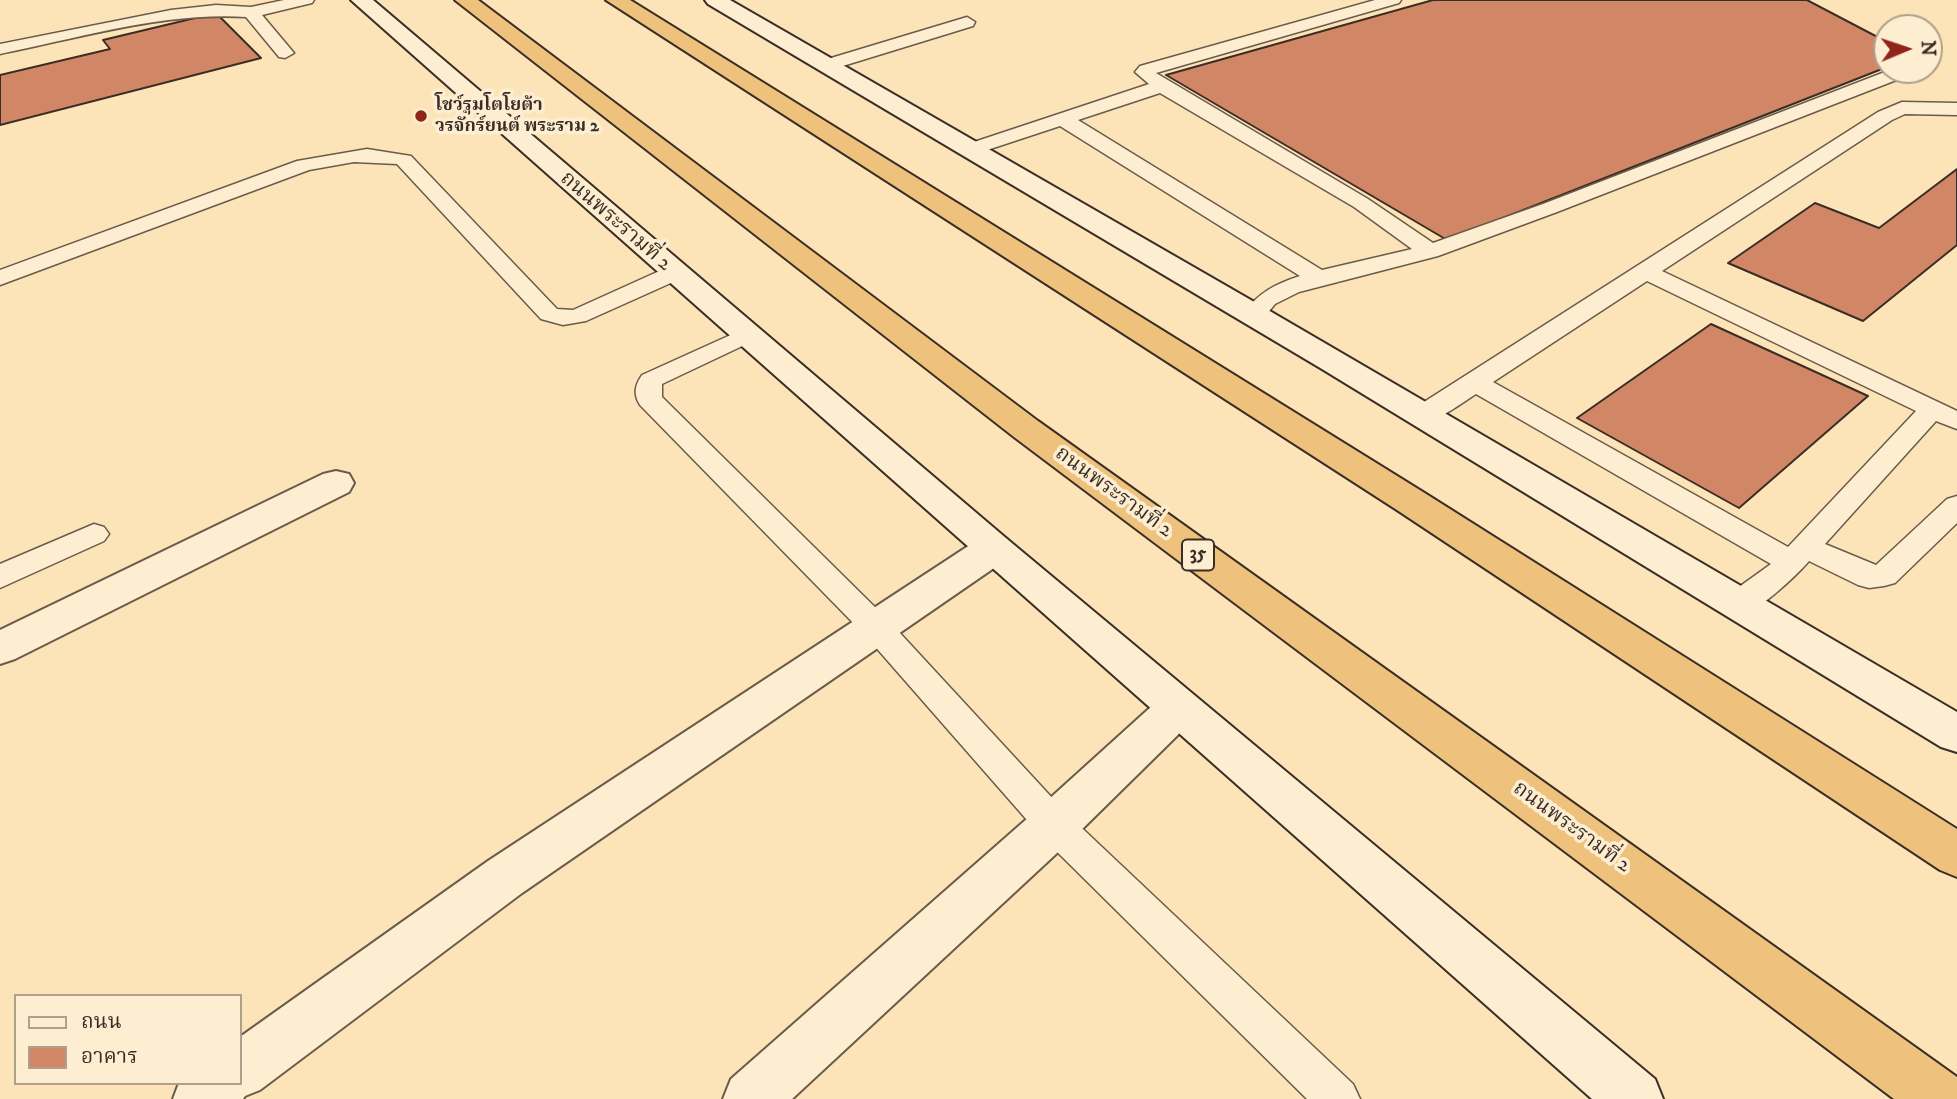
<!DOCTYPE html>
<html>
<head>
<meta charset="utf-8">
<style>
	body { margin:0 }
	#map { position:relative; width:1957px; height:1099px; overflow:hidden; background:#fce4b8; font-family:"IM FELL DW Pica","Noto Serif Thai",serif }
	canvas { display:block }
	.legend { position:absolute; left:14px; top:994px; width:228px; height:91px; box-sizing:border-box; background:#fdedd1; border:2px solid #afa08d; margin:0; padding:9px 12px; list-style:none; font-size:21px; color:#3a2d26 }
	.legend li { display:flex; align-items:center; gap:14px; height:35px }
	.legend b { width:35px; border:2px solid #afa08d }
	.north { position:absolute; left:1873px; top:14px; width:70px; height:70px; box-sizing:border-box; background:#fdedd1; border:2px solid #afa08d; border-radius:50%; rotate:88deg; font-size:19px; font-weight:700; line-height:28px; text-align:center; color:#3a2d26 }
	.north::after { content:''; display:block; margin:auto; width:24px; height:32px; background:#8f2418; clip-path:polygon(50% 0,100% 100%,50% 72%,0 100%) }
</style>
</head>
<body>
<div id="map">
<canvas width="1957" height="1099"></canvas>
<ul class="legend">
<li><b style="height:9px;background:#fdedd1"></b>ถนน</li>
<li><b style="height:19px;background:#d18766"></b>อาคาร</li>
</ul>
<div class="north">N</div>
</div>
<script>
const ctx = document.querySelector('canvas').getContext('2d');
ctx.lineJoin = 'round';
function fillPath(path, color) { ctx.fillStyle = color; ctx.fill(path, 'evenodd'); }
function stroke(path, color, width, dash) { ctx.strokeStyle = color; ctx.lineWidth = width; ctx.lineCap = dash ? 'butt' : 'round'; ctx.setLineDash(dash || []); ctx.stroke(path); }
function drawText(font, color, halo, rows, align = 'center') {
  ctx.font = font + ' "IM FELL DW Pica","Noto Serif Thai",serif'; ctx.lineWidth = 7; ctx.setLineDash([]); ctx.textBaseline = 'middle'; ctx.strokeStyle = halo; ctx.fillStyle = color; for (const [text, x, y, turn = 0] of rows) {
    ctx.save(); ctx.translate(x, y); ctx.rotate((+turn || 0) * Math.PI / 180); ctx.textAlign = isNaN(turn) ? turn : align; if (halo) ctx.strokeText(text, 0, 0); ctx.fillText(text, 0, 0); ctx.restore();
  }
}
const building = new Path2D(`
	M1433,0H1807L1887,42V67L1447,240L1166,75Z
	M216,13L261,58L0,125V75L110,49L103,40Z
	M1957,169V245L1863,321L1728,263L1815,203L1879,228Z
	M1711,324L1868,396L1739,508L1577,418Z`);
fillPath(building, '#d18766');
stroke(building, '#3a2d26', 2);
const lane = new Path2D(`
	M284,0H314L312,3L262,15L294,53L285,58L279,57L246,17C164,12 80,38 0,54V44L171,10L216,5L251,7Z
	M1375,0H1401L1399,3L1156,73L1368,199L1433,243L1543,204L1890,70H1905L1907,73L1904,77L1557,212L1438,256L1299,292L1275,304L1262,320H1246L1242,315C1258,293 1275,284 1300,276L1060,126L972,155L965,153L962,149L965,145L1149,84L1135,72L1140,66ZM1160,93L1354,207L1412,249L1322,270L1078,120Z
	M967,17L975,22L973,26L833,69L827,70L818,65L821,61Z
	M1902,102L1957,103V115L1905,114L1892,120L1662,271L1957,411V429L1936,421L1825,544L1876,565L1947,499L1957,496V523L1895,583L1884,586L1869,588L1858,585L1809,561C1797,575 1754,616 1736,617C1732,617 1729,614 1725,613L1720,605L1725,597L1771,564L1476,394C1458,405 1434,426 1413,421L1409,415L1413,409L1878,112ZM1647,281L1916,411L1788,547L1493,382Z
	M367,149L411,156L557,309L573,310L666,268H682L685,273L682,278L586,321L563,325L541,319L397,164L354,162L309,170L0,285V270L297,161Z
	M746,328L755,330L758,335L755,340L662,384V397L887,619L1067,814L1353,1084L1360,1099H1307L1041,836L865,635L640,405C633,394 635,385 642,375Z
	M94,524L104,527L109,534L104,541L0,588V564Z`);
const street = new Path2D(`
	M336,471L349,474L354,483L349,492L15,659L0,664V630L323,474Z
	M993,535L1007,539L1012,549L1007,559L522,893L260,1090L245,1096L243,1099H173L179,1083H240V1037L488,861L979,539Z
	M1178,691L1193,696L1200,708L1193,720L1071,840L792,1099H723L731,1079L1037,810L1163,696Z`);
const secondary = new Path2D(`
	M351,0H373L1007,539L1655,1079L1663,1099H1592Z
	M705,0H730L1256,303L1957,712V752L1941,747L1322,369L708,4Z`);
const highway = new Path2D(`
	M455,0H478L1038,421L1957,1077V1099H1894L1014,437Z
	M606,0H630L1423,492L1957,829V877L1940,870L1397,510Z`);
stroke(lane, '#6a5b4a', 3);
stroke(street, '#6a5b4a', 4);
stroke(secondary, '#3a2d26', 4);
stroke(highway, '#3a2d26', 4);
fillPath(lane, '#fdedd1');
fillPath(street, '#fdedd1');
fillPath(secondary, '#fdedd1');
fillPath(highway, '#eec27c');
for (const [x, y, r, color] of [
	[421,116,7,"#8f2418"]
]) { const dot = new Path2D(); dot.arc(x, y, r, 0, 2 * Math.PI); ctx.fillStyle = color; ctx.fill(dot); stroke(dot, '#fdedd1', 2.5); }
drawText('bold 18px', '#3a2d26', '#fdedd1', [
	["โชว์รูมโตโยต้า",435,106],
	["วรจักร์ยนต์ พระราม 2",435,127]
], 'left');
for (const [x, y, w] of [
	[1198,555,32]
]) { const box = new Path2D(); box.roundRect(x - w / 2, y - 15.5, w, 31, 5); ctx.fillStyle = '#fdedd1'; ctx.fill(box); stroke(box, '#3a2d26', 2); }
drawText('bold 19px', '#3a2d26', null, [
	["35",1198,555]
]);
drawText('21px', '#3a2d26', '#fdedd1', [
	["ถนนพระรามที่ 2",615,222,41],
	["ถนนพระรามที่ 2",1113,493,36],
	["ถนนพระรามที่ 2",1571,828,36]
]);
</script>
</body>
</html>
